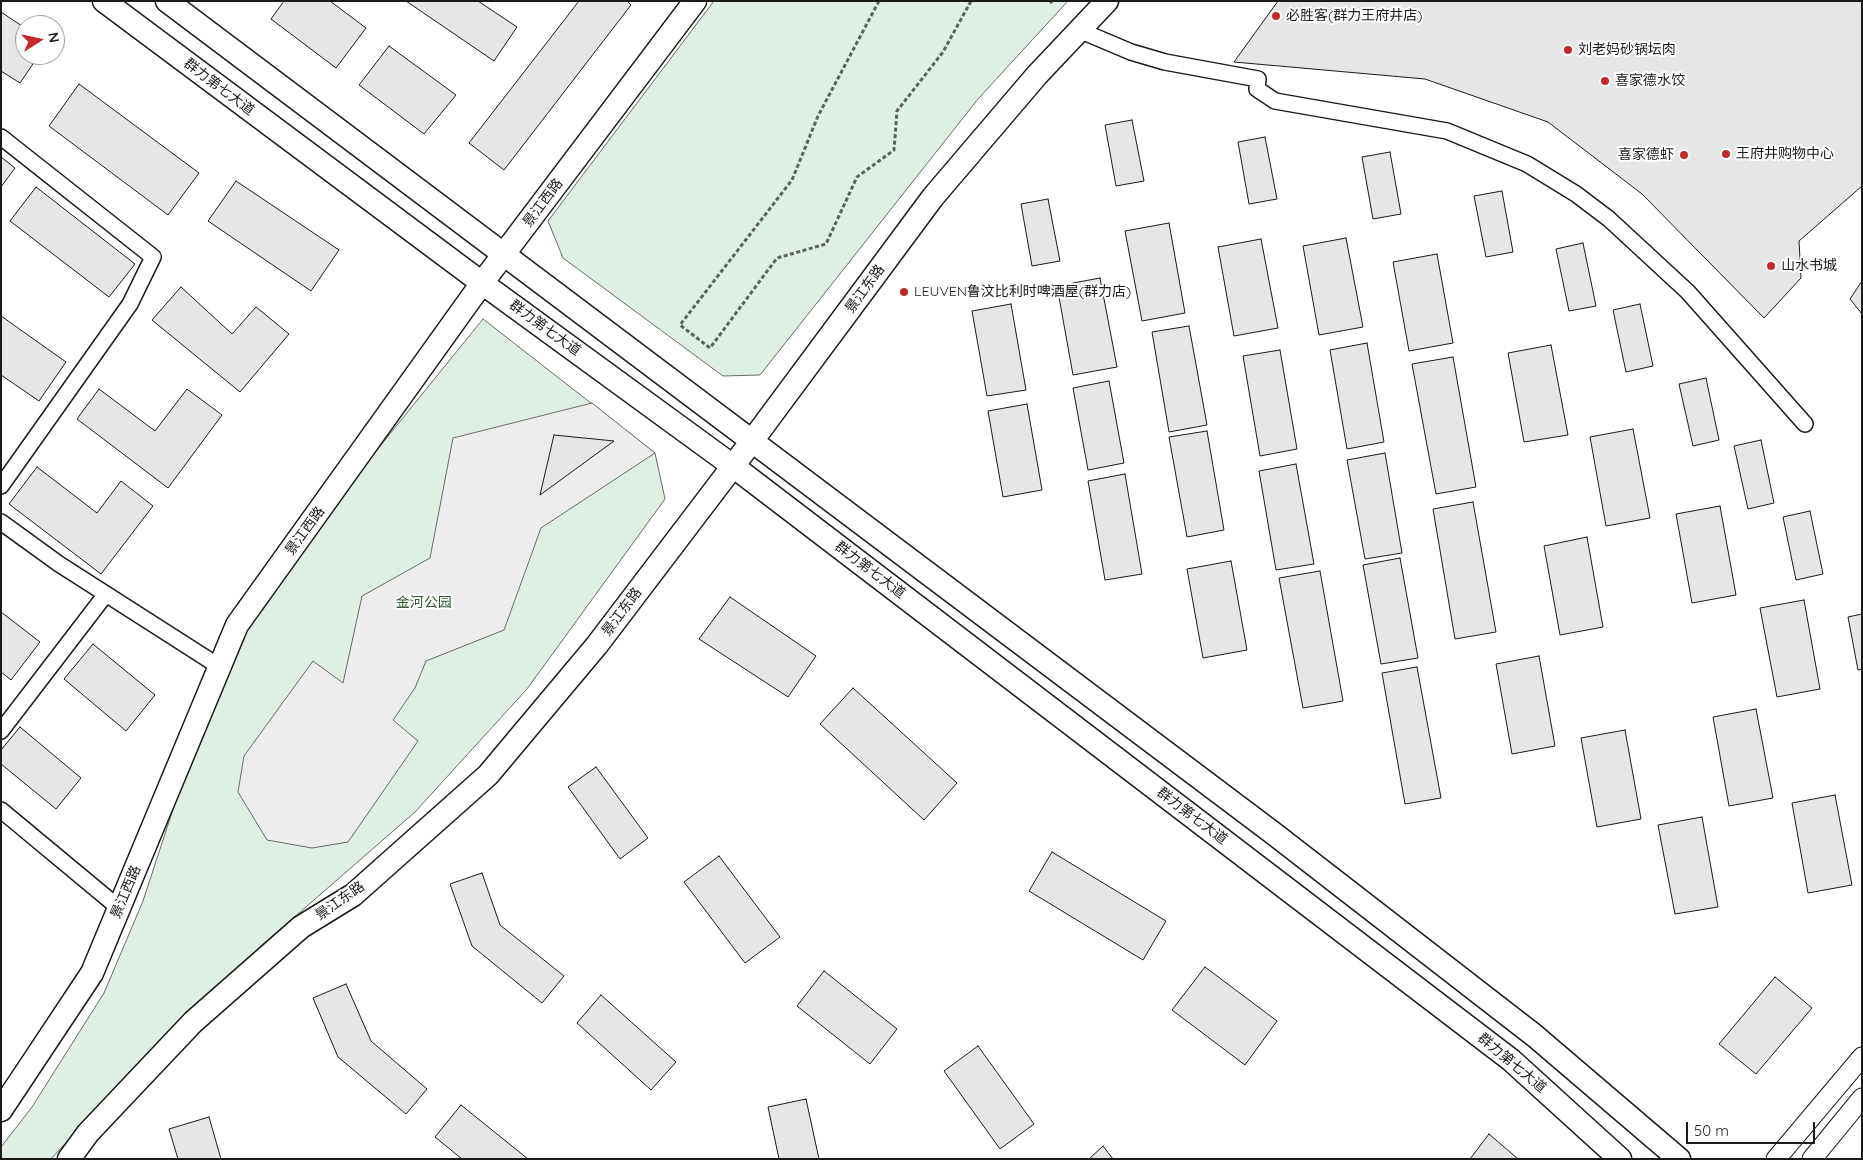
<!DOCTYPE html>
<html>
<head>
<meta charset="utf-8">
<style>
  body { margin:0 }
  #map { position:relative; width:1863px; height:1160px; overflow:hidden; background:#fff; font-family:Quicksand,sans-serif }
  canvas { display:block }
  .frame { position:absolute; inset:0; border:2px solid #1a1a1a; pointer-events:none }
  .north { position:absolute; left:15px; top:15px; width:50px; height:50px; box-sizing:border-box; background:#fff; border:1px solid #a3a3a3; border-radius:50%; rotate:80deg; font-size:14px; font-weight:700; line-height:20px; text-align:center; color:#1a1a1a }
  .north::after { content:''; display:block; margin:auto; width:18px; height:22px; background:#c62828; clip-path:polygon(50% 0,100% 100%,50% 72%,0 100%) }
  .scale { position:absolute; left:1686px; top:1122px; width:129px; height:22px; box-sizing:border-box; border:2px solid #1a1a1a; border-top:0; padding-left:6px; font-size:15px; line-height:18px; white-space:nowrap; color:#1a1a1a; -webkit-text-stroke:4px #fff; paint-order:stroke }
</style>
</head>
<body>
<div id="map">
<canvas width="1863" height="1160"></canvas>
<div class="frame"></div>
<div class="north">N</div>
<div class="scale">50 m</div>
</div>
<script>
const ctx = document.querySelector('canvas').getContext('2d');
ctx.lineJoin = 'round';
function fillPath(path, color) {
  ctx.fillStyle = color;
  ctx.fill(path, 'evenodd');
}
function shape(rows) {
  const path = new Path2D();
  for (const r of rows) {
    path.moveTo(r[0], r[1]);
    for (let i = 2; i < r.length; i += 2) path.lineTo(r[i], r[i + 1]);
  }
  return path;
}
function stroke(path, color, width, dash) {
  ctx.strokeStyle = color;
  ctx.lineWidth = width;
  ctx.lineCap = dash ? 'butt' : 'round';
  ctx.setLineDash(dash || []);
  ctx.stroke(path);
}
function drawText(font, color, halo, rows, align = 'center') {
  ctx.font = font + ' Quicksand,"Noto Sans SC",sans-serif';
  ctx.lineWidth = 4;
  ctx.setLineDash([]);
  ctx.textBaseline = 'middle';
  ctx.strokeStyle = halo;
  ctx.fillStyle = color;
  for (const [text, x, y, turn = 0] of rows) {
    ctx.save();
    ctx.translate(x, y);
    ctx.rotate((+turn || 0) * Math.PI / 180);
    ctx.textAlign = isNaN(turn) ? turn : align;
    if (halo) ctx.strokeText(text, 0, 0);
    ctx.fillText(text, 0, 0);
    ctx.restore();
  }
}
const green = shape([
  [714,1,1068,1,978,99,760,375,723,376,563,258,548,221,714,1],
  [483,319,655,453,665,499,527,689,415,812,260,947,142,1059,51,1159,1,1159,1,1147,32,1107,104,993,143,901,182,782,242,634,295,551,483,319]
]);
const parking = shape([
  [592,403,655,453,541,528,504,630,426,661,415,688,393,720,418,741,348,842,312,848,267,840,238,792,244,756,313,661,343,683,362,596,430,558,453,438,592,403]
]);
const building = shape([
  [284,1,330,1,366,28,336,68,271,19,284,1],
  [406,1,478,1,517,27,494,61,406,1],
  [579,1,627,1,631,5,504,170,469,143,579,1],
  [1278,1,1862,1,1862,186,1799,241,1801,278,1764,318,1642,194,1548,122,1425,79,1234,62,1278,1],
  [1,12,25,28,25,55,39,55,20,83,1,71,1,12],
  [389,46,456,95,424,134,359,85,389,46],
  [79,84,199,173,168,215,49,126,79,84],
  [1132,120,1144,181,1116,186,1105,125,1132,120],
  [1265,137,1277,199,1249,204,1238,142,1265,137],
  [1390,152,1401,214,1373,219,1362,157,1390,152],
  [1,157,15,168,1,187,1,157],
  [236,181,339,250,311,291,208,221,236,181],
  [36,187,135,264,109,297,10,221,36,187],
  [1502,191,1513,252,1486,257,1474,196,1502,191],
  [1048,199,1060,261,1032,266,1021,204,1048,199],
  [1169,223,1185,313,1142,321,1125,231,1169,223],
  [1346,238,1363,327,1319,335,1303,246,1346,238],
  [1261,239,1278,328,1234,336,1218,247,1261,239],
  [1583,243,1596,306,1569,311,1556,249,1583,243],
  [1437,254,1453,343,1409,351,1393,262,1437,254],
  [1100,278,1117,367,1073,375,1057,286,1100,278],
  [1862,281,1862,314,1850,299,1862,281],
  [181,287,232,334,256,307,289,334,240,392,152,320,181,287],
  [1011,304,1026,390,987,396,972,311,1011,304],
  [1640,304,1653,366,1626,372,1613,310,1640,304],
  [1,316,66,362,39,401,1,375,1,316],
  [1189,326,1207,425,1169,432,1152,332,1189,326],
  [1367,343,1384,442,1347,449,1330,350,1367,343],
  [1551,345,1568,435,1524,442,1508,353,1551,345],
  [1280,350,1297,449,1260,456,1243,356,1280,350],
  [1453,357,1476,487,1436,494,1412,364,1453,357],
  [1706,378,1719,440,1693,446,1679,384,1706,378],
  [1109,381,1124,463,1088,470,1073,388,1109,381],
  [99,389,155,431,187,389,222,415,168,488,77,419,99,389],
  [1027,404,1042,490,1003,497,988,411,1027,404],
  [1633,429,1650,518,1606,526,1590,437,1633,429],
  [1207,431,1224,530,1187,537,1169,437,1207,431],
  [554,435,614,441,540,495,554,435],
  [1761,440,1774,503,1748,509,1734,446,1761,440],
  [1385,453,1402,553,1365,559,1347,460,1385,453],
  [1296,464,1314,564,1276,570,1259,471,1296,464],
  [37,467,97,513,121,481,153,506,101,574,9,504,37,467],
  [1125,474,1142,574,1105,580,1088,481,1125,474],
  [1473,502,1496,632,1455,639,1433,509,1473,502],
  [1720,506,1736,595,1692,603,1676,514,1720,506],
  [1810,511,1823,574,1796,580,1783,517,1810,511],
  [1587,537,1603,627,1560,635,1544,546,1587,537],
  [1400,558,1418,658,1381,664,1363,565,1400,558],
  [1231,561,1247,650,1203,658,1187,569,1231,561],
  [1320,571,1343,701,1303,708,1279,578,1320,571],
  [730,597,816,656,788,697,699,639,730,597],
  [1804,600,1820,689,1777,697,1760,608,1804,600],
  [1,612,40,642,11,680,1,672,1,612],
  [1862,614,1862,669,1858,670,1848,617,1862,614],
  [93,644,155,695,126,731,64,679,93,644],
  [1539,656,1555,746,1512,754,1496,664,1539,656],
  [1417,667,1441,798,1405,804,1382,673,1417,667],
  [853,688,957,783,924,820,820,724,853,688],
  [1756,709,1773,798,1729,806,1713,717,1756,709],
  [20,727,81,778,56,809,1,764,1,750,20,727],
  [1625,730,1641,819,1597,827,1581,738,1625,730],
  [596,767,648,838,620,859,568,787,596,767],
  [1835,795,1852,885,1808,893,1792,803,1835,795],
  [1702,817,1718,907,1675,914,1658,825,1702,817],
  [1052,852,1166,921,1143,960,1029,891,1052,852],
  [719,856,780,937,745,963,684,882,719,856],
  [482,873,500,925,564,976,542,1003,472,946,450,884,482,873],
  [1205,967,1277,1021,1245,1065,1172,1010,1205,967],
  [824,971,897,1029,870,1064,797,1006,824,971],
  [1775,977,1812,1008,1756,1074,1719,1044,1775,977],
  [346,984,371,1041,427,1089,406,1114,338,1057,313,998,346,984],
  [601,995,676,1062,651,1090,577,1023,601,995],
  [978,1046,1034,1124,1000,1149,944,1071,978,1046],
  [806,1099,819,1159,779,1159,768,1107,806,1099],
  [461,1105,528,1159,462,1159,435,1137,461,1105],
  [209,1117,221,1159,178,1159,169,1129,209,1117],
  [1489,1134,1518,1159,1470,1159,1489,1134],
  [1103,1146,1113,1159,1089,1159,1103,1146]
]);
const path = shape([
  [879,1,818,116,792,180,680,325,710,348,777,258,826,244,857,177,894,150,897,111,943,52,971,1],
  [1050,3,1052,1]
]);
const minor = shape([
  [1079,30,1131,52,1165,62,1258,79,1257,89,1275,101,1447,131,1527,164,1576,194,1609,219,1688,292,1805,424],
  [1,137,153,257,130,304,1,486],
  [1,522,59,564,220,667],
  [1,731,106,594],
  [1,810,119,908]
]);
const tertiary = shape([
  [1776,1159,1862,1057],
  [1812,1159,1862,1098]
]);
const secondary = shape([
  [104,1,482,283,733,466,1511,1060,1620,1159],
  [167,1,1273,833,1535,1036,1679,1159],
  [1,1110,92,973,237,625,482,283,695,1],
  [69,1159,88,1133,193,1022,301,927,353,895,488,775,597,645,752,441,933,197,1037,75,1107,1]
]);
const markers = [
  [1276,16,5,"#c62828"],
  [1568,50,5,"#c62828"],
  [1605,81,5,"#c62828"],
  [1726,154,5,"#c62828"],
  [1684,155,5,"#c62828"],
  [1771,266,5,"#c62828"],
  [904,292,5,"#c62828"]
];
const poiNames = [
  ["必胜客(群力王府井店)",1286,16],
  ["刘老妈砂锅坛肉",1578,50],
  ["喜家德水饺",1615,81],
  ["王府井购物中心",1736,154],
  ["喜家德虾",1674,155,"right"],
  ["山水书城",1781,266],
  ["LEUVEN鲁汶比利时啤酒屋(群力店)",914,292]
];
const streetNames = [
  ["群力第七大道",219,87,37],
  ["景江西路",543,203,-53],
  ["景江东路",865,289,-54],
  ["群力第七大道",545,328,36],
  ["景江西路",305,531,-54],
  ["群力第七大道",870,570,37],
  ["景江东路",622,612,-53],
  ["群力第七大道",1192,816,37],
  ["景江西路",126,892,-67],
  ["景江东路",340,901,-35],
  ["群力第七大道",1512,1063,40]
];
const parkNames = [
  ["金河公园",424,603]
];
fillPath(green, '#e0efe3');
stroke(green, '#6a6a6a', 1);
fillPath(parking, '#ededed');
stroke(parking, '#6a6a6a', 1);
fillPath(building, '#e6e6e6');
stroke(building, '#1a1a1a', 1);
stroke(minor, '#1a1a1a', 18);
stroke(tertiary, '#1a1a1a', 21);
stroke(secondary, '#1a1a1a', 25);
stroke(path, '#5f5f5f', 3, [4, 2.5]);
stroke(minor, '#fff', 15);
stroke(tertiary, '#fff', 19);
stroke(secondary, '#fff', 22);
for (const [x, y, r, color] of markers) {
  const dot = new Path2D();
  dot.arc(x, y, r, 0, 2 * Math.PI);
  ctx.fillStyle = color;
  ctx.fill(dot);
  stroke(dot, '#fff', 2);
}
drawText('14px', '#1a1a1a', '#fff', poiNames, 'left');
drawText('14px', '#1a1a1a', '#fff', streetNames);
drawText('14px', '#2b5a34', '#fff', parkNames);
</script>
</body>
</html>
